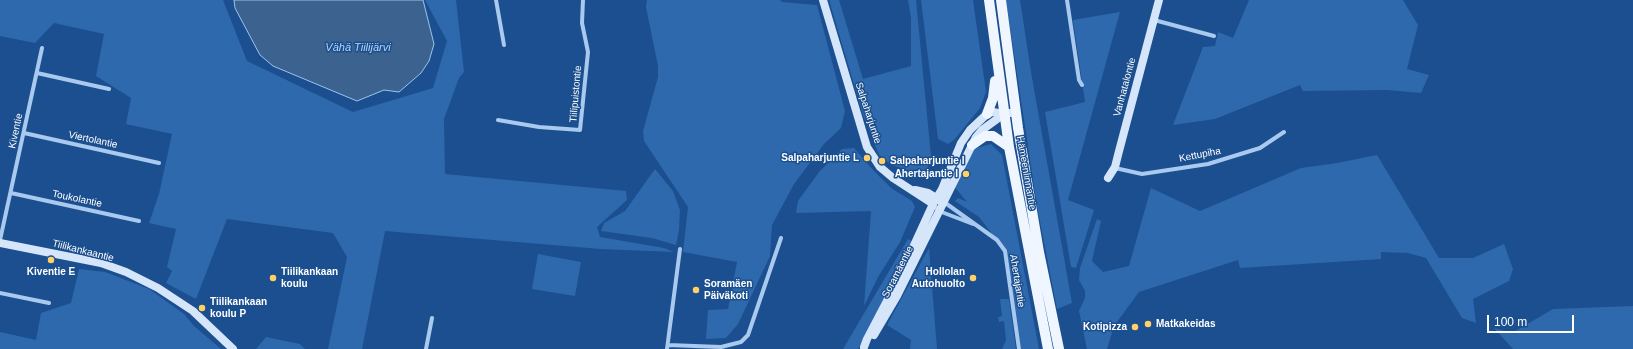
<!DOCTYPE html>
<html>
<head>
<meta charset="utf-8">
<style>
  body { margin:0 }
  #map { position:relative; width:1633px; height:349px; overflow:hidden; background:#1b4f8f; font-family:Helvetica,sans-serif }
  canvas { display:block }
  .scale { position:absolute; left:1487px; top:315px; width:87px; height:18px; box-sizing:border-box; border:2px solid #fff; border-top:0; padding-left:5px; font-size:12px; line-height:14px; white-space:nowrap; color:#fff; -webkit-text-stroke:3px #1b4f8f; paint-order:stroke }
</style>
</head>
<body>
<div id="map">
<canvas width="1633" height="349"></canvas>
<div class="scale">100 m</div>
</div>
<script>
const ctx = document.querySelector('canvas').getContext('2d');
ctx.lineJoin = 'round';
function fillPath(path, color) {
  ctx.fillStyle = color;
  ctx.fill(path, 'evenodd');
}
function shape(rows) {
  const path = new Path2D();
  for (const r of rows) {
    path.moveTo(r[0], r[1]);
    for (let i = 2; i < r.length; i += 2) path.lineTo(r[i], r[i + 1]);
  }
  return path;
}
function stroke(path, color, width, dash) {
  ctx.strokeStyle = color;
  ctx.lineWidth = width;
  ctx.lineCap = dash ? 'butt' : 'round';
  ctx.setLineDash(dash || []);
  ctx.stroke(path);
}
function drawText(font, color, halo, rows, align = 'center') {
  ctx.font = font + ' Helvetica,sans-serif';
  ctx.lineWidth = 3;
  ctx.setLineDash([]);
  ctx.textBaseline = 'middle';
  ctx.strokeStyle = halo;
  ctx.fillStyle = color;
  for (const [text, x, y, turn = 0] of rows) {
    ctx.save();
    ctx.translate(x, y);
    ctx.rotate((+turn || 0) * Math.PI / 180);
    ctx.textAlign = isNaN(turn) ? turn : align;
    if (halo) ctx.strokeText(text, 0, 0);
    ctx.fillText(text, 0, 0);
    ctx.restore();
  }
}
const green = shape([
  [0,0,223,0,247,61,353,112,433,88,447,41,425,0,456,0,464,72,459,78,444,119,445,174,626,191,627,200,597,227,600,237,664,248,674,252,601,249,385,231,362,349,328,349,347,257,333,233,227,219,196,299,166,283,172,271,167,267,176,229,149,223,159,194,172,134,126,124,131,98,96,76,104,34,54,23,35,43,0,36],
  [647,0,780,0,782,2,817,5,845,111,841,128,824,144,794,184,772,225,770,256,738,324,726,338,706,339,708,310,728,309,737,262,683,252,688,207,644,141,643,131,658,77,658,66,646,7],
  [829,0,839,0,863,79,911,66,911,18,908,0,916,0,931,156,925,178,890,164,879,155,864,118],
  [921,0,973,0,986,92,980,108,954,140,948,144,938,139],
  [1006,0,1020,0,1031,72,1072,303,1057,309,1037,206],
  [1249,0,1403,0,1418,25,1407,69,1429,75,1421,93,1387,90,1303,91,1300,85,1215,119,1173,125,1203,47,1215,46,1218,32,1233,38],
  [1120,12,1068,200,1094,210,1076,268,1071,267,1045,112,1085,102,1073,20],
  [991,144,1002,155,1039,349,1021,349,1005,251,979,217,955,201,958,198,967,202,953,185,969,150],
  [854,148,873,170,891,188,912,201,915,207,900,242,878,277,864,306,871,211,796,213,798,201,819,172,842,149],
  [1377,155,1439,258,1473,258,1504,244,1513,269,1509,281,1473,299,1476,323,1462,318,1426,258,1408,253,1381,252,1381,259,1240,268,1238,260,1139,292,1114,326,1107,349,1087,349,1079,311,1085,298,1085,291,1079,280,1080,268,1097,219,1101,221,1092,261,1103,272,1129,266,1151,188,1200,211,1301,168,1337,163],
  [655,169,673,191,680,210,679,230,676,245,652,238,601,231,604,223,625,211],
  [908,239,912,241,905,258,858,349,843,349],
  [929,248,937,349,910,349,911,340,887,325],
  [538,254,581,262,575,296,532,289],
  [79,269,105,272,149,289,184,314,194,326,221,349,0,349,0,332,36,340,41,313,71,303],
  [1000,299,1009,299,1016,349,1002,349,1006,340,1004,321,999,322,998,317,1002,316],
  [1633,306,1633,349,1513,349,1494,328,1512,333,1553,309],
  [266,337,300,344,305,349,256,349]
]);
const water = shape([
  [234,0,423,0,434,44,429,61,421,73,399,92,384,90,357,101,273,66,260,55,235,8,234,0]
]);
const street = shape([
  [496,0,504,45],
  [1067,0,1079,80,1082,85],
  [1154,20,1214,36],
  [37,73,109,89],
  [498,120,539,127,580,130,588,52,582,23,583,0],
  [24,133,159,163],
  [1115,168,1142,174,1208,164,1260,148,1284,132],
  [11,193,139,221],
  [944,202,997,240,1005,251,1019,349],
  [933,204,939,211,973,224],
  [0,240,42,48],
  [0,293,49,303],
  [668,345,721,347,741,342,748,335,781,238],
  [426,349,432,318],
  [667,349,680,249]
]);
const secondary = shape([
  [823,0,867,147,880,167,893,178,933,204],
  [1108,178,1115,167,1118,155,1159,0],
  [915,190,928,193,941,201],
  [0,243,101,263,126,272,158,288,193,311,233,349],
  [874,335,897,296,976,137,982,130,1004,114],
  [864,347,867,339,900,276,933,204,942,189,961,143,970,130,987,114,993,112,1004,114,1016,112]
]);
const primary = shape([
  [989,0,1009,147,1048,349],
  [1001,0,1018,128,1039,252,1059,349],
  [987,114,993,98,995,81],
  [972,145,985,136,993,136,1009,147]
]);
const markers = [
  [867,158,4,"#ffd166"],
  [882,161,4,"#ffd166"],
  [966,174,4,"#ffd166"],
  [51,260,4,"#ffd166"],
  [273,278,4,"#ffd166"],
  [973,278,4,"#ffd166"],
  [696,290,4,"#ffd166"],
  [202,308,4,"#ffd166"],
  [1148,324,4,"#ffd166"],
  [1135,327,4,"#ffd166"]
];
const streetNames = [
  ["Vanhatalontie",1125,87,-75],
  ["Tiilipuistontie",576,94,-85],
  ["Salpaharjuntie",868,113,72],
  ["Kiventie",16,131,-78],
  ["Viertolantie",93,140,12],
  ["Kettupiha",1200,155,-11],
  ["Hämeenlinnantie",1026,173,80],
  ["Toukolantie",77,199,12],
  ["Tiilikankaantie",83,251,14],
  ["Soramäentie",898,272,-63],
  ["Ahertajantie",1017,281,81]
];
const poiNames = [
  ["Salpaharjuntie L",859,158,"right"],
  ["Salpaharjuntie I",890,161],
  ["Ahertajantie I",958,174,"right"],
  ["Kiventie E",51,272,"center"],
  ["Tiilikankaan",281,272],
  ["koulu",281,284],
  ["Hollolan",965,272,"right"],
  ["Autohuolto",965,284,"right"],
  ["Soramäen",704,284],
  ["Päiväkoti",704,296],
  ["Tiilikankaan",210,302],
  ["koulu P",210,314],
  ["Matkakeidas",1156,324],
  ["Kotipizza",1127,327,"right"]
];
const waterNames = [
  ["Vähä Tiilijärvi",358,48]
];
fillPath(green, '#2e69ad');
fillPath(water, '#3c6290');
stroke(water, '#9cc4f0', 1);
stroke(street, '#a9c9ee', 4);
stroke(secondary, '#d6e6fa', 8);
stroke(primary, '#f0f6ff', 10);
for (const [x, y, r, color] of markers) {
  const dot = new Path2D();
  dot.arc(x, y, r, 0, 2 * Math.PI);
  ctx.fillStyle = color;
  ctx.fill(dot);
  stroke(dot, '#1b4f8f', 1.5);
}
drawText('10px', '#fff', '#1b4f8f', streetNames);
drawText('bold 10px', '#fff', '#1b4f8f', poiNames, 'left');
drawText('italic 11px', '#b5d3f5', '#1b4f8f', waterNames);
</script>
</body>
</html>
